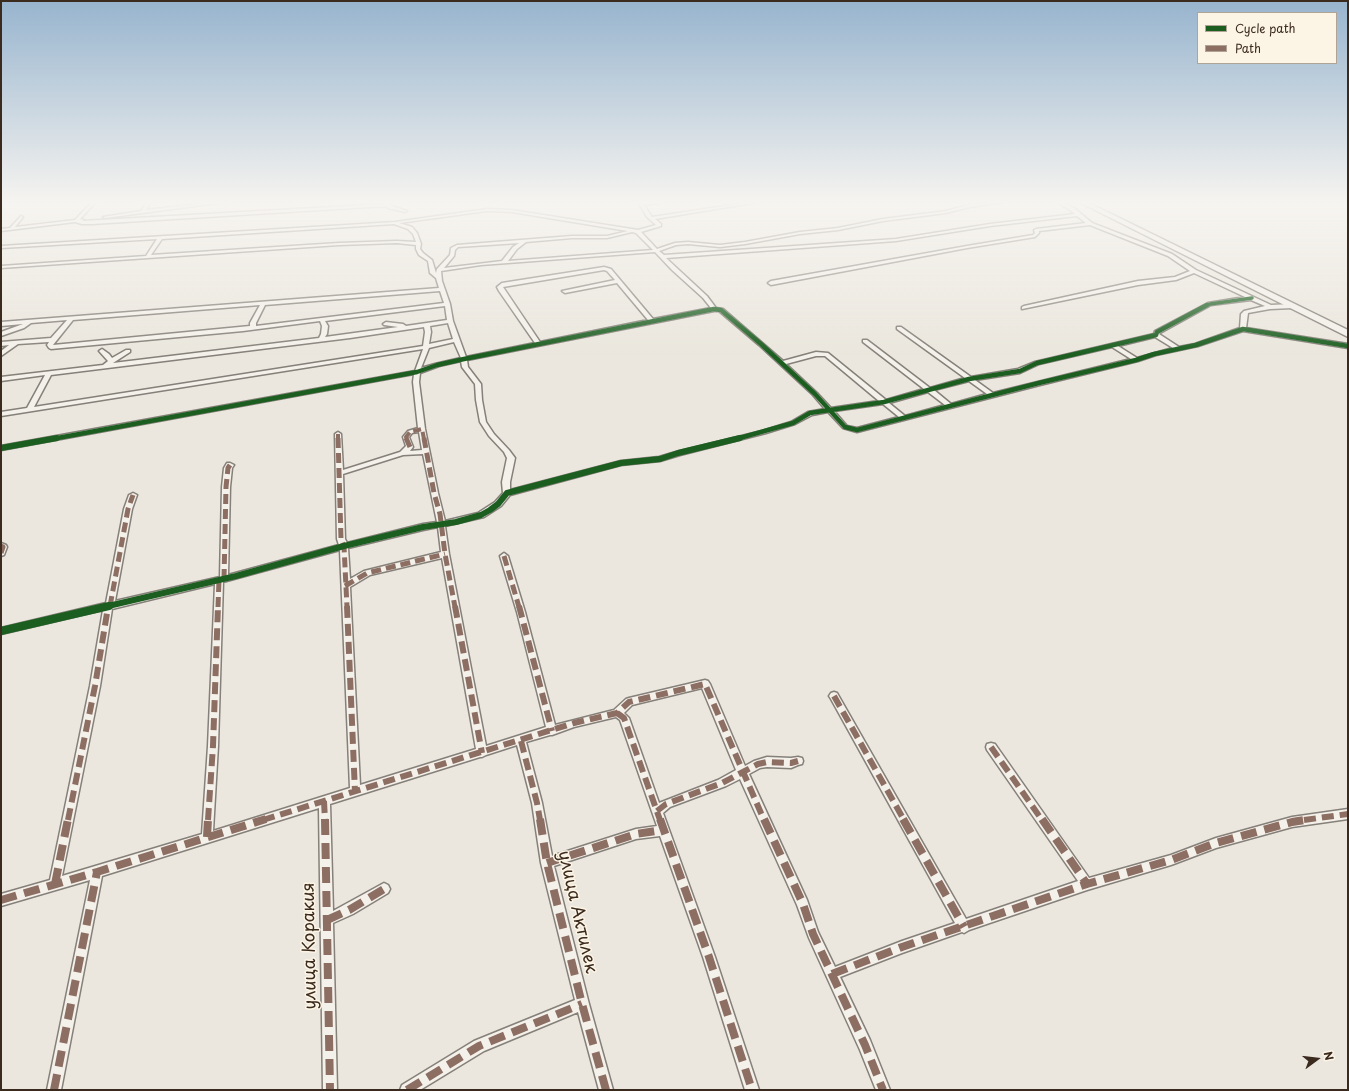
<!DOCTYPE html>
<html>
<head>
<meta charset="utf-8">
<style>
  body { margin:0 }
  #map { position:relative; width:1349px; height:1091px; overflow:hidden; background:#ebe7de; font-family:"Playpen Sans",sans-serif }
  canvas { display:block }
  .frame { position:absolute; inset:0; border:2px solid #3b2a1e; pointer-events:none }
  .legend { position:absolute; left:1197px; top:12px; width:140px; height:52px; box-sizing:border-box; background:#fcf5e5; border:1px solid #afa495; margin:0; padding:5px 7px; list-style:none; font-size:12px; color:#3b2a1e }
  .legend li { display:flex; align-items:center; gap:8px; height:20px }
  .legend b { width:20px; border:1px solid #afa495 }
  .north { position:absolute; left:1297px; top:1039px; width:40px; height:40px; -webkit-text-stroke:3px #fcf5e5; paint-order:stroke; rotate:75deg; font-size:11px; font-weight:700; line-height:16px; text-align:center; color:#3b2a1e }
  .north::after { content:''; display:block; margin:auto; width:14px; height:18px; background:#3b2a1e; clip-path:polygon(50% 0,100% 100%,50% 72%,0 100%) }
</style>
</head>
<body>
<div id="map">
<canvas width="1349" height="1091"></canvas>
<div class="frame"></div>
<ul class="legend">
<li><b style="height:5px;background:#1b5e20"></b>Cycle path</li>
<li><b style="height:5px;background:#8d6e63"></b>Path</li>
</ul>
<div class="north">N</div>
</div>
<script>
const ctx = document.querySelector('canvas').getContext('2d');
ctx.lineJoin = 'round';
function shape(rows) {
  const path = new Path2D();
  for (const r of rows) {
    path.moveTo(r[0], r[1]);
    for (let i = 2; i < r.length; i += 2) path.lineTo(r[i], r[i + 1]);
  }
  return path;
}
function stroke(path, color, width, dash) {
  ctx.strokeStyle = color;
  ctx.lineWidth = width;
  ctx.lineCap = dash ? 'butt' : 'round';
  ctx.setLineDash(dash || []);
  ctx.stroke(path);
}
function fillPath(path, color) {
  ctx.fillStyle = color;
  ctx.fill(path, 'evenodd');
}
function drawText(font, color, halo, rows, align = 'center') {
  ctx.font = font + ' "Playpen Sans",sans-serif';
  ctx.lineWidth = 3;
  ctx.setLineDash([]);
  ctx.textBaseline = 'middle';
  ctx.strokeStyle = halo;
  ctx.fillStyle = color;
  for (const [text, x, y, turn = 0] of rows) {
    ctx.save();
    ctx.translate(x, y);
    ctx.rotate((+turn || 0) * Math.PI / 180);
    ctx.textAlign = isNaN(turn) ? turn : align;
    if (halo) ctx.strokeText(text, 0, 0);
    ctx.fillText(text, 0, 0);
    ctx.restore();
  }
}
const minor = shape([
  [92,202,96,202,80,219,84,220,82,221,385,204,384,202,388,202,392,206,407,211,405,212,388,208,387,206,92,224,82,224,75,222,1,231,1,229,10,228,21,216,23,217,15,227,75,220,92,202],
  [147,202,151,202,146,210,214,202,225,202,105,218,103,217,141,211,147,202],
  [638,202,661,202,659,203,644,205,652,217,750,202,759,202,655,219,661,224,661,226,641,232,657,249,675,243,688,242,720,245,745,242,800,232,838,228,883,219,946,211,968,205,972,202,976,202,974,204,1003,202,970,207,946,213,883,221,838,230,800,234,745,244,720,247,688,244,676,245,659,251,664,255,896,239,990,224,1075,214,1070,210,1057,202,1062,202,1074,208,1092,223,1172,254,1196,270,1271,305,1292,304,1295,306,1292,308,1270,309,1248,313,1246,328,1348,344,1348,348,1243,331,1198,346,1156,355,1138,361,1040,385,857,432,843,428,828,412,812,415,795,424,766,433,680,455,660,461,621,465,510,495,501,506,484,517,445,526,449,554,486,746,546,727,517,612,500,556,504,553,508,556,525,612,555,725,614,710,626,699,629,698,705,680,708,681,710,684,745,766,754,761,767,757,791,758,798,757,802,758,803,761,802,764,798,765,791,768,767,767,760,768,749,774,807,900,818,932,835,967,902,941,955,923,831,699,829,696,831,693,834,692,837,693,966,919,1078,881,987,750,986,747,987,744,991,743,995,744,1089,878,1171,855,1216,838,1292,817,1348,809,1348,819,1292,827,1216,848,1171,865,1087,890,969,930,964,933,962,932,902,953,840,977,870,1040,890,1090,876,1090,860,1050,809,938,797,905,740,779,726,786,670,807,663,813,715,957,759,1090,745,1090,703,957,660,836,636,839,554,866,589,1004,613,1090,599,1090,578,1012,484,1051,420,1090,400,1090,402,1085,474,1041,575,1000,541,863,532,803,517,745,486,755,482,757,480,757,330,804,333,911,384,883,388,885,390,889,388,893,353,914,333,923,337,1090,323,1090,319,808,102,876,61,1090,47,1090,90,880,1,906,1,894,50,880,90,686,103,610,1,634,1,628,106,603,124,509,129,495,133,493,137,495,132,509,115,601,220,577,222,487,224,468,227,463,230,463,234,465,232,468,230,487,228,575,339,545,337,539,335,434,338,432,341,434,343,470,400,452,406,446,403,437,408,431,418,428,413,382,414,374,1,450,1,446,415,371,423,349,1,416,1,412,27,408,45,375,1,381,1,377,103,365,108,361,99,351,102,349,109,354,112,358,126,350,130,350,130,352,113,363,319,338,321,334,322,326,320,321,243,331,51,349,49,348,47,345,49,342,18,344,1,356,1,351,9,345,1,346,1,342,51,338,67,320,31,323,24,328,1,336,1,332,23,324,1,326,1,322,439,288,436,278,430,273,428,261,419,255,416,249,416,245,397,243,339,245,1,268,1,266,146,256,157,239,1,248,1,246,395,222,487,209,512,210,638,230,656,225,647,217,638,202],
  [487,211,512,212,628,231,607,236,572,236,457,245,451,248,450,255,437,269,436,273,432,260,423,253,420,249,421,244,417,233,412,227,399,223,487,211],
  [1077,216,1086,223,1036,229,1034,230,1035,233,1033,235,967,246,771,281,768,283,771,285,967,248,1035,237,1039,233,1039,231,1090,225,1168,256,1190,271,1175,277,1138,281,1024,306,1022,307,1022,309,1138,285,1176,280,1194,273,1245,297,1208,303,1155,331,1154,334,1035,362,1018,369,971,377,901,327,897,327,897,329,965,378,930,388,867,340,863,340,863,342,924,389,886,400,828,353,816,352,783,361,723,309,716,308,707,296,666,258,896,241,990,226,1077,216],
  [394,224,408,229,413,234,416,242,397,241,339,243,151,255,162,239,394,224],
  [632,232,636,233,653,250,508,261,517,249,526,242,572,238,607,238,632,232],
  [519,243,513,247,502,261,444,268,454,256,455,250,458,247,519,243],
  [655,252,672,270,703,298,711,308,653,319,611,269,604,267,502,283,497,287,499,291,535,343,466,357,453,321,450,304,442,281,441,271,481,265,655,252],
  [604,270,607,271,615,280,562,291,565,293,617,283,648,320,540,342,503,287,604,270],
  [440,291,444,303,256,326,256,323,265,305,440,291],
  [1251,300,1265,306,1244,311,1241,314,1240,328,1195,344,1179,347,1159,334,1160,333,1211,305,1251,300],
  [260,305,250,323,250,326,53,345,73,320,260,305],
  [445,306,447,320,406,326,403,324,386,322,383,324,384,325,398,327,325,337,327,334,328,326,325,321,445,306],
  [714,311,719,311,759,345,813,395,825,409,808,412,791,422,762,431,676,452,659,457,621,461,510,490,510,482,515,458,509,450,494,434,486,422,482,400,481,384,468,367,467,360,714,311],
  [448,323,453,339,429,344,431,332,430,326,448,323],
  [424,327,425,332,423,346,34,407,51,375,350,338,424,327],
  [1155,337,1173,348,1137,358,1118,346,1155,337],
  [454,342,461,358,435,364,421,368,429,348,454,342],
  [1112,347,1131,359,993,393,975,380,1020,373,1039,364,1112,347],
  [816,356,825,356,879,401,831,408,817,393,786,364,816,356],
  [461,361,462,367,475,384,476,400,480,422,489,436,504,452,507,458,502,482,503,493,495,502,478,513,445,521,438,493,425,429,419,382,420,373,439,366,461,361],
  [969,381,987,394,951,404,934,390,969,381],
  [928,392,945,405,905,416,889,403,928,392],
  [883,404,899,417,857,428,847,426,834,411,883,404],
  [419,432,422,450,410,451,413,447,409,437,412,433,419,432],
  [423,454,437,522,423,524,347,543,345,539,343,474,403,455,423,454],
  [438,527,441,552,364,571,350,579,348,548,423,530,438,527],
  [340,550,350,788,213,831,218,746,223,582,340,550],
  [442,558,476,749,360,785,350,587,370,575,442,558],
  [215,584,208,746,202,834,62,876,100,686,112,609,215,584],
  [702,688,736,770,718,780,659,803,629,718,624,713,632,705,702,688],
  [616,717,620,720,657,826,636,829,552,856,542,803,526,742,550,735,552,735,574,727,616,717],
  [1,543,6,545,7,547,4,555,1,556,1,543]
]);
const trunk = shape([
  [1079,202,1087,202,1348,330,1348,337,1079,202]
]);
const quietFar3 = shape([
  [338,434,338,439],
  [407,439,406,437,410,432,422,429,424,439]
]);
const quietFar2 = shape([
  [338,438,341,539,344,546,347,607],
  [406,438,410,447],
  [424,438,434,493,440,514,445,554,455,607],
  [1,546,3,547,1,553],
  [504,556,519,607],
  [224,579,226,487,228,468,230,465],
  [345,586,367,573,445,554],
  [110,606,128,509,133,495],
  [218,607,219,580]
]);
const quietFar1 = shape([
  [347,606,355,792],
  [455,606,482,753],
  [519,606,552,731],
  [834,696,904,820],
  [617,713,624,718,660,820],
  [521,741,537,803,540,820],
  [991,747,1042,820],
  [324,801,325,820],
  [657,811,666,804,722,783,758,764,767,762,791,763,798,761],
  [68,820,95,686,108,607],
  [208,820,213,746,218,606],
  [263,820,574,723,617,713,629,702,705,684,764,820],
  [1304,820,1348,814]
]);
const quiet = shape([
  [325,819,330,1090],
  [540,819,547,863,582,1004,606,1090],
  [660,819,709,957,752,1090],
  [764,819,803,904,813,934,865,1045,883,1090],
  [903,819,964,927],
  [1042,819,1087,884],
  [207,837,208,819],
  [547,863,636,834,663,830],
  [55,884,68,819],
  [1,900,97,872,266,819],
  [327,920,349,910,384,889],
  [832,974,902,947,1087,884,1171,860,1216,843,1292,822,1311,819],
  [54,1090,97,872],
  [407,1090,479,1046,582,1004]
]);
const cyclewayFar3 = shape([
  [1205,306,1210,304,1252,298]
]);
const cyclewayFar2 = shape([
  [52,439,417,372,437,365,464,359,714,309,721,310,761,344,815,394,845,427,857,430,1039,383,1136,360,1154,354,1196,345,1243,329,1348,346],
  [736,439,793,423,810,413,884,402,969,379,1020,371,1037,363,1156,335,1157,332,1207,305]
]);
const cyclewayFar1 = shape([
  [1,448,57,438],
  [104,607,236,576,344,546,423,527,456,522,481,515,490,510,498,504,507,493,621,463,660,459,678,453,740,438]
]);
const cycleway = shape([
  [1,631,109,606]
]);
const nearStreetnames = [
  ["улица Актилек",577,912,77],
  ["улица Коракия",310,946,-91]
];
stroke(minor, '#858079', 3);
stroke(trunk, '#858079', 3);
fillPath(minor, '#f4f0ea');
fillPath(trunk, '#f4f0ea');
stroke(quietFar3, '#8d6e63', 4, [8, 4]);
stroke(quietFar2, '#8d6e63', 5, [10, 5]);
stroke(quietFar1, '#8d6e63', 6, [12, 6]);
stroke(quiet, '#8d6e63', 8, [16, 8]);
stroke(cyclewayFar3, '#1b5e20', 3.5);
stroke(cyclewayFar2, '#1b5e20', 4.5);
stroke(cyclewayFar1, '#1b5e20', 6);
stroke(cycleway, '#1b5e20', 8);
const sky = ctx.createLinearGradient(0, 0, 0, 355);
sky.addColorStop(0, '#97b4ce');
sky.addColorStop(0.57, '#f6f4f0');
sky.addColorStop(1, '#f6f4f000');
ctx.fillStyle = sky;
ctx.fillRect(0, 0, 1349, 355);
drawText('17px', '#3b2a1e', '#fcf5e5', nearStreetnames);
</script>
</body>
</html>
